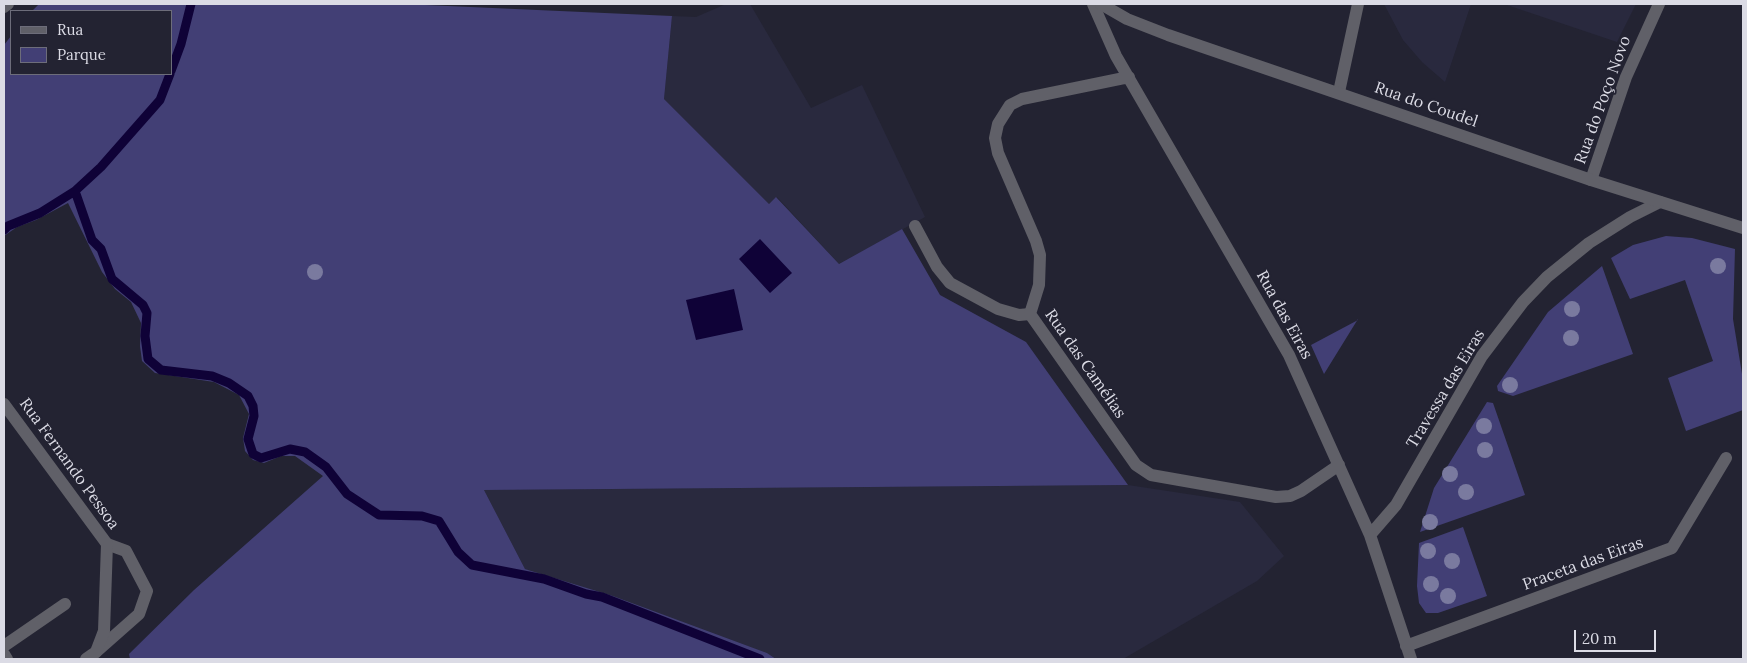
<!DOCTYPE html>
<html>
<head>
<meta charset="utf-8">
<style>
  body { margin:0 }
  #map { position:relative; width:1747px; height:663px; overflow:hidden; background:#232332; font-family:Lora,serif }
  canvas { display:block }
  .frame { position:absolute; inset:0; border:5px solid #dbdbe5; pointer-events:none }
  .legend { position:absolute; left:10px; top:10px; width:162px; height:65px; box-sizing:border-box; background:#232332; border:1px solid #6d6d7a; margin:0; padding:6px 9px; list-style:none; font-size:15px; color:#dbdbe5 }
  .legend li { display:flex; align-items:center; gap:10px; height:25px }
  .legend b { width:25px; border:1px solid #6d6d7a }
  .scale { position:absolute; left:1574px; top:630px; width:82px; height:22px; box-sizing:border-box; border:2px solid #dbdbe5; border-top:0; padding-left:6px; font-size:15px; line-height:18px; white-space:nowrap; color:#dbdbe5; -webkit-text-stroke:4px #232332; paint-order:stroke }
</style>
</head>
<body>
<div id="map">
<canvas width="1747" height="663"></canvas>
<div class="frame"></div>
<ul class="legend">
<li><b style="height:6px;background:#606068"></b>Rua</li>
<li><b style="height:14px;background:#423f75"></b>Parque</li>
</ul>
<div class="scale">20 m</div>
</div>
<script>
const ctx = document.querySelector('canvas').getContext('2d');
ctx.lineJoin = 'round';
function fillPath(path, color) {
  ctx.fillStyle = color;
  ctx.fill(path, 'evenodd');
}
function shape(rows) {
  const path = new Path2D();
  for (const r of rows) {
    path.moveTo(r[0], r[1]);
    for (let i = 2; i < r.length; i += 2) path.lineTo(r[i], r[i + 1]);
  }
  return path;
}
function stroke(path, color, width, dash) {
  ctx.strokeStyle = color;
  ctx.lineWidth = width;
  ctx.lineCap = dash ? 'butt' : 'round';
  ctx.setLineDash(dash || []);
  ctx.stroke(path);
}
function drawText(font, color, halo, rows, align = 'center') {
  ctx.font = font + ' Lora,serif';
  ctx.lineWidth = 4;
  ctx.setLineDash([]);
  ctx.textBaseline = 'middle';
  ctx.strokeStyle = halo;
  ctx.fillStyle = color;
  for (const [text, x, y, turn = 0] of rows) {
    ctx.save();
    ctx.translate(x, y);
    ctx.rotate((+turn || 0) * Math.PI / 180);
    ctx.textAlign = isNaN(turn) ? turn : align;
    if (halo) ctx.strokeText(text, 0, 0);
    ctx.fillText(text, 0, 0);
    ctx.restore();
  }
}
const built = shape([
  [726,4,750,4,811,108,862,85,925,217,839,264,777,197,769,204,664,99,672,16,696,17],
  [1384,4,1471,4,1445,82,1422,62,1403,40],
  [1504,4,1636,4,1617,42],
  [1128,485,1240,502,1284,556,1257,581,1123,659,776,659,767,653,613,596,525,569,484,490]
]);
const green = shape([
  [39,4,403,4,672,16,664,99,769,204,776,197,839,264,902,229,940,295,1026,342,1128,485,484,490,525,569,613,596,767,653,776,659,130,659,129,654,194,590,323,476,295,456,281,456,264,463,253,460,245,451,243,438,249,414,239,395,214,382,155,373,142,361,140,346,141,323,131,302,115,289,102,272,68,203,36,220,17,227,4,236,4,45,11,36,11,74,171,74,171,11,32,11],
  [1666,236,1692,238,1735,249,1733,319,1743,380,1743,410,1686,431,1668,378,1713,361,1685,280,1630,299,1611,258,1633,245],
  [1602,266,1633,354,1513,396,1498,391,1497,386,1548,312],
  [1358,320,1358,319,1324,374,1311,345],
  [1487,402,1493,403,1525,495,1420,532,1434,488],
  [1463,527,1487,596,1438,613,1426,613,1419,603,1417,586,1419,543]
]);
const water = shape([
  [760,239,792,273,770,293,739,259],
  [734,289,743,330,696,340,686,300]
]);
const stream = shape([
  [171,71,181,44,191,4],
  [75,191,92,240,101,249,112,279,143,305,147,313,145,336,148,359,161,370,212,376,229,383,248,396,253,406,254,416,248,439,253,454,261,458,290,449,305,452,326,467,347,494,379,515,422,516,439,521,458,552,472,565,544,579,586,594,602,597,760,659],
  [4,230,8,226,40,213,75,191,101,167,160,100,170,74]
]);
const service = shape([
  [915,226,937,267,950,283,998,309,1019,315,1030,314],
  [4,646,65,604],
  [96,652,139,614,147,591,126,551,107,544],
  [4,654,7,659]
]);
const minor = shape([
  [1093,4,1116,56,1289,355,1370,535,1411,659],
  [1129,77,1022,99,1010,105,998,124,995,138,998,153,1036,241,1040,255,1039,285,1030,314,1136,465,1151,475,1276,497,1290,496,1301,491,1339,465],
  [1339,92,1358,4],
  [1591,180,1626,77,1659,4],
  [4,404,107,544,104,631,96,652,86,659],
  [1370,535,1396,505,1482,356,1523,302,1547,277,1589,243,1630,217,1660,202],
  [1406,646,1672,548,1726,458]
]);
const tertiary = shape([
  [1101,4,1127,19,1168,35,1591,180,1743,228],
  [4,7,8,4]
]);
const trees = [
  [1718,266],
  [315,272],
  [1572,309],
  [1571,338],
  [1510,385],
  [1484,426],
  [1485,450],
  [1450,474],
  [1466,492],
  [1430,522],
  [1428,551],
  [1452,561],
  [1431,584],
  [1448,596]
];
const streetNames = [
  ["Rua do Poço Novo",1603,100,-70],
  ["Rua do Coudel",1426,105,19],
  ["Rua das Eiras",1284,315,61],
  ["Rua das Camélias",1085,364,55],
  ["Travessa das Eiras",1446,389,-59],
  ["Rua Fernando Pessoa",69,464,54],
  ["Praceta das Eiras",1583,564,-20]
];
fillPath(built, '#29293e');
fillPath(green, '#423f75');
fillPath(water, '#0f0237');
stroke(stream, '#0f0237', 9);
stroke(service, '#606068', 12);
stroke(minor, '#606068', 12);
stroke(tertiary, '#606068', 12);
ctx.fillStyle = '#7a7a9f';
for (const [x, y] of trees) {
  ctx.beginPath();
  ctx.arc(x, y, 8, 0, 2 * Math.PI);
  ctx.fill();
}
drawText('16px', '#dbdbe5', '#232332', streetNames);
</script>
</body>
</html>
